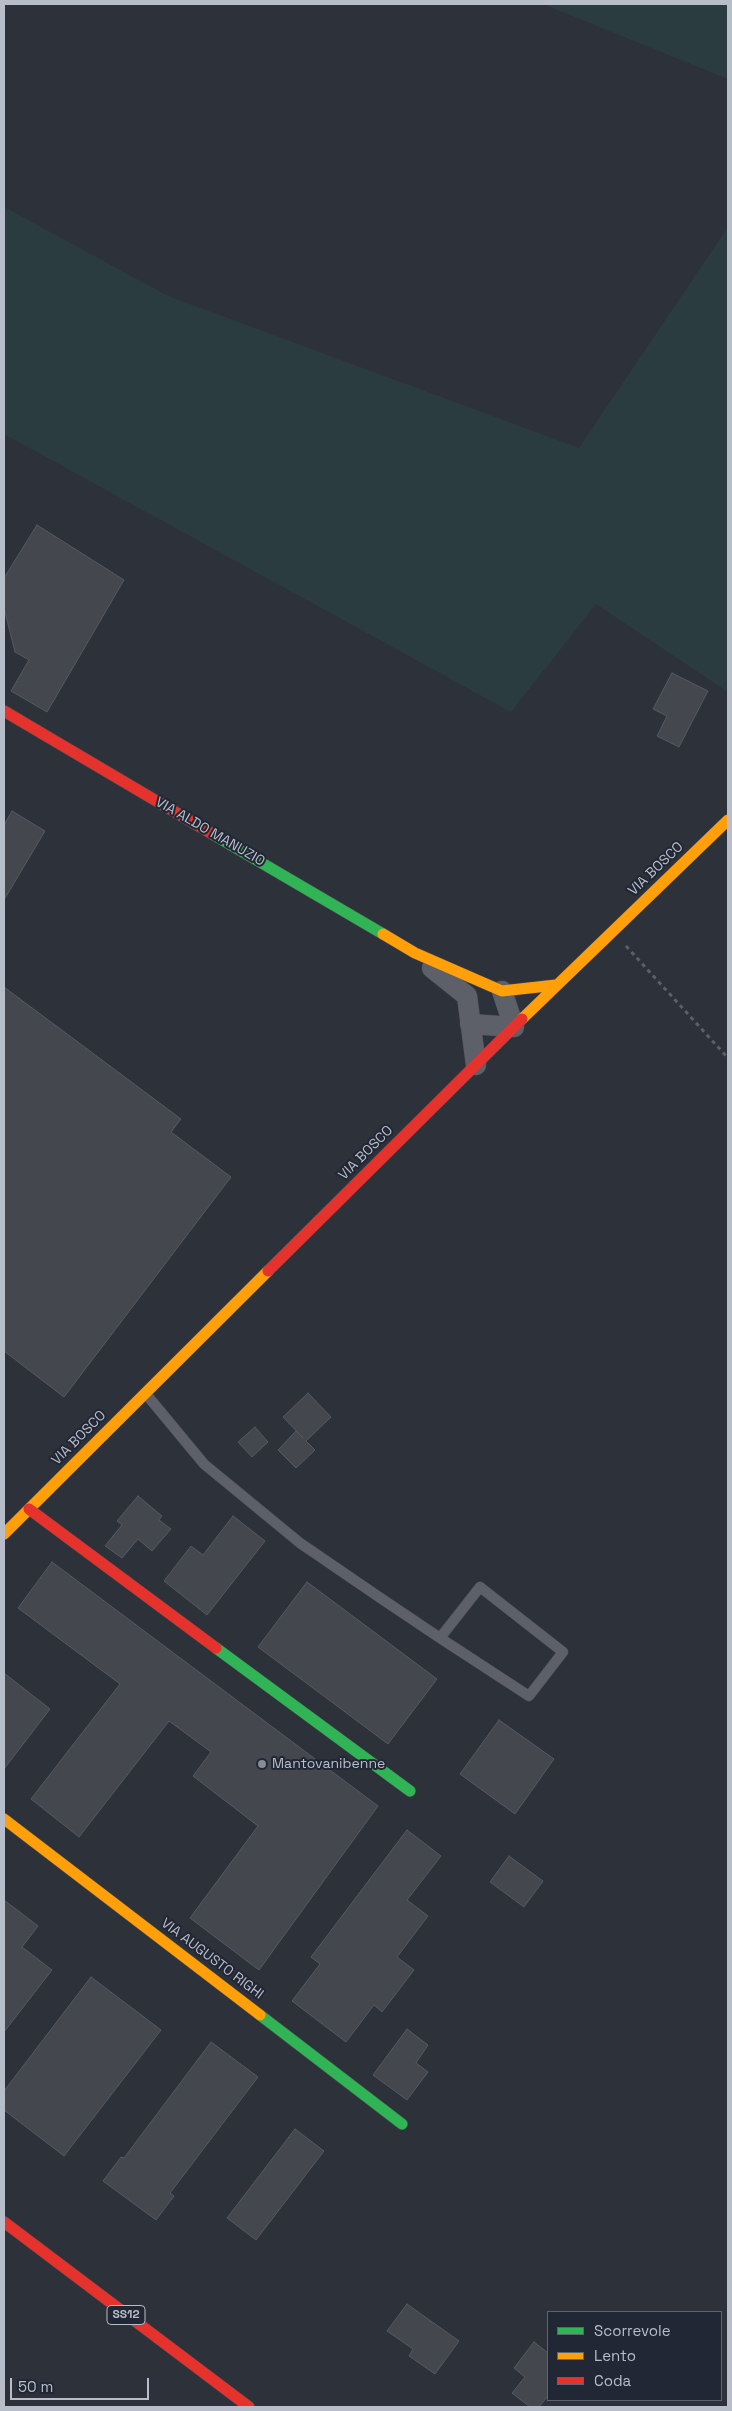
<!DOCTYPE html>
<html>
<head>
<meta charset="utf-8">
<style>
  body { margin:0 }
  #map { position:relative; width:732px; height:2411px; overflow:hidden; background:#2d313a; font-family:"Space Grotesk",sans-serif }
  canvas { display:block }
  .frame { position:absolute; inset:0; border:5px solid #b8bec9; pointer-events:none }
  .legend { position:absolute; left:547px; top:2311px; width:175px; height:90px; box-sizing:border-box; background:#212734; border:1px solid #5d6370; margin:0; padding:6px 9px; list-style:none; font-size:15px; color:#b8bec9 }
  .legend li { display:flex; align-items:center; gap:10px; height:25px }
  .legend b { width:25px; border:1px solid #5d6370 }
  .scale { position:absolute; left:10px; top:2378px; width:139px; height:22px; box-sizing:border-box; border:2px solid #b8bec9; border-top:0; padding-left:6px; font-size:15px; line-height:18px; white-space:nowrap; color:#b8bec9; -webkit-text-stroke:4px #212734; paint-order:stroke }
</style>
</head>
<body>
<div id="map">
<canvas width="732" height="2411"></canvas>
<div class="frame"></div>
<ul class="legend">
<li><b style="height:6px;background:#30b455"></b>Scorrevole</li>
<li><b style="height:6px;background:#ff9f0a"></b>Lento</li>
<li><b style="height:6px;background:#e5322d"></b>Coda</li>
</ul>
<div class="scale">50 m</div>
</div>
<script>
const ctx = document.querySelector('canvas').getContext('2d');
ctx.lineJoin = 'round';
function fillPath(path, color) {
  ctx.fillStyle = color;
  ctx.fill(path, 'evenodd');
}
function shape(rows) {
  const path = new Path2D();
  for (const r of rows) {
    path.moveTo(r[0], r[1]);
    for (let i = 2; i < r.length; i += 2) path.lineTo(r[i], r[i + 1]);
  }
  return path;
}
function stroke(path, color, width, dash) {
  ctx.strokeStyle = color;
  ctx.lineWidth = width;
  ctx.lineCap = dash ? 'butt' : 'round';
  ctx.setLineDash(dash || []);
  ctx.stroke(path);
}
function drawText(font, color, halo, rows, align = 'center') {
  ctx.font = font + ' "Space Grotesk",sans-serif';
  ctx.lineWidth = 4;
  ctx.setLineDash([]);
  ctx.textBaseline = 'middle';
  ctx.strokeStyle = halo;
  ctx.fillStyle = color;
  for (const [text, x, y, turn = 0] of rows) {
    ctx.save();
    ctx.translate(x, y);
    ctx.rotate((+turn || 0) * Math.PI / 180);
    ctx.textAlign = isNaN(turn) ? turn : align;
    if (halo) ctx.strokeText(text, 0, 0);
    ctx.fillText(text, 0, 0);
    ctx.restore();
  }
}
const green = shape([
  [543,4,728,4,728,79],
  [4,207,168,296,579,448,728,227,728,692,596,604,511,712,4,434]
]);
const building = shape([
  [37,525,124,580,47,712,11,691,29,660,15,652,4,608,4,578,37,525],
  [672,673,708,691,679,747,657,736,667,716,653,709,672,673],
  [12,811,45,831,4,900,4,825,12,811],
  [4,987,181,1119,171,1132,231,1177,64,1397,4,1351,4,987],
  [308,1393,331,1417,306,1441,315,1450,296,1468,278,1450,296,1431,303,1438,283,1417,308,1393],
  [255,1427,268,1442,252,1457,238,1442,255,1427],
  [138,1496,162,1516,159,1520,171,1529,152,1551,138,1539,122,1558,105,1546,122,1525,117,1521,138,1496],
  [233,1516,265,1541,207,1615,164,1581,191,1546,203,1555,233,1516],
  [52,1562,378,1806,259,1970,190,1918,258,1826,193,1776,211,1752,169,1721,79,1837,31,1799,120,1684,18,1608,52,1562],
  [307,1582,437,1679,388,1744,258,1647,307,1582],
  [4,1673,50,1709,4,1769,4,1673],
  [499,1720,554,1759,515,1814,460,1774,499,1720],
  [407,1830,441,1856,407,1900,428,1916,397,1957,414,1970,382,2012,374,2005,346,2042,292,2001,320,1964,311,1957,407,1830],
  [509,1856,543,1881,524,1907,490,1882,509,1856],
  [4,1900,38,1926,22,1947,52,1970,4,2032,4,1900],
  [91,1977,161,2030,64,2156,4,2110,4,2091,91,1977],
  [407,2029,428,2045,416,2063,428,2072,407,2100,373,2075,407,2029],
  [211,2042,258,2077,170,2193,174,2196,156,2220,103,2181,121,2157,124,2158,211,2042],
  [295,2129,324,2151,256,2240,227,2218,295,2129],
  [407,2304,459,2341,435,2374,409,2356,413,2349,387,2331,407,2304],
  [534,2342,548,2353,548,2396,539,2407,530,2407,512,2393,525,2377,514,2368,534,2342]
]);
const path = shape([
  [626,946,728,1058]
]);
const lane = shape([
  [146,1394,204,1464,300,1543,379,1597,440,1638,529,1696,563,1652,480,1587,440,1638]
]);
const street = shape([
  [432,968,467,996,476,1065],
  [470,1024,514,1027,502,991]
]);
const fast = shape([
  [214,835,383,934],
  [216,1648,410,1791],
  [260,2015,402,2124]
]);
const slow = shape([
  [383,934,415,953,502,991,556,985],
  [522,1019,728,820],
  [4,1534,268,1271],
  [4,1819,260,2015]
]);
const jam = shape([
  [4,711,214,835],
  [268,1271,522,1019],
  [29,1509,216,1648],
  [4,2222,249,2407]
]);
const markers = [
  [262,1764,5,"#878d97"]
];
const shields = [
  [126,2315,38]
];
const shieldNames = [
  ["SS12",126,2315]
];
const streetNames = [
  ["VIA ALDO MANUZIO",210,832,30],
  ["VIA BOSCO",656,869,-44],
  ["VIA BOSCO",366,1153,-45],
  ["VIA BOSCO",79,1438,-45],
  ["VIA AUGUSTO RIGHI",212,1959,37]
];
const poiNames = [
  ["Mantovanibenne",272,1764]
];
fillPath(green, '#2b3c40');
fillPath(building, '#44484e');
stroke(building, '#555961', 1);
stroke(lane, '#494c52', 11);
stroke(street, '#494c52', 21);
stroke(fast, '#494c52', 12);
stroke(slow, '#494c52', 12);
stroke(jam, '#494c52', 12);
stroke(path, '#5b6065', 3, [4, 4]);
stroke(lane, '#5d6068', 10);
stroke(street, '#5d6068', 20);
stroke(fast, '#30b455', 11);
stroke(slow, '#ff9f0a', 11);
stroke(jam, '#e5322d', 11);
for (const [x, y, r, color] of markers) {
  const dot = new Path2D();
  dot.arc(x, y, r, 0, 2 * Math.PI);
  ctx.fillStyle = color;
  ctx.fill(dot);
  stroke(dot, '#212734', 2);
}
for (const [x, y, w] of shields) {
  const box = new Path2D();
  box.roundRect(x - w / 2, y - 9.5, w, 19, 4);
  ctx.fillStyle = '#212734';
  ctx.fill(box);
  stroke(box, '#b8bec9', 1);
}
drawText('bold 12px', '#b8bec9', null, shieldNames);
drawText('14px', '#b8bec9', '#212734', streetNames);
drawText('14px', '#b8bec9', '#212734', poiNames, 'left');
</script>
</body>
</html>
